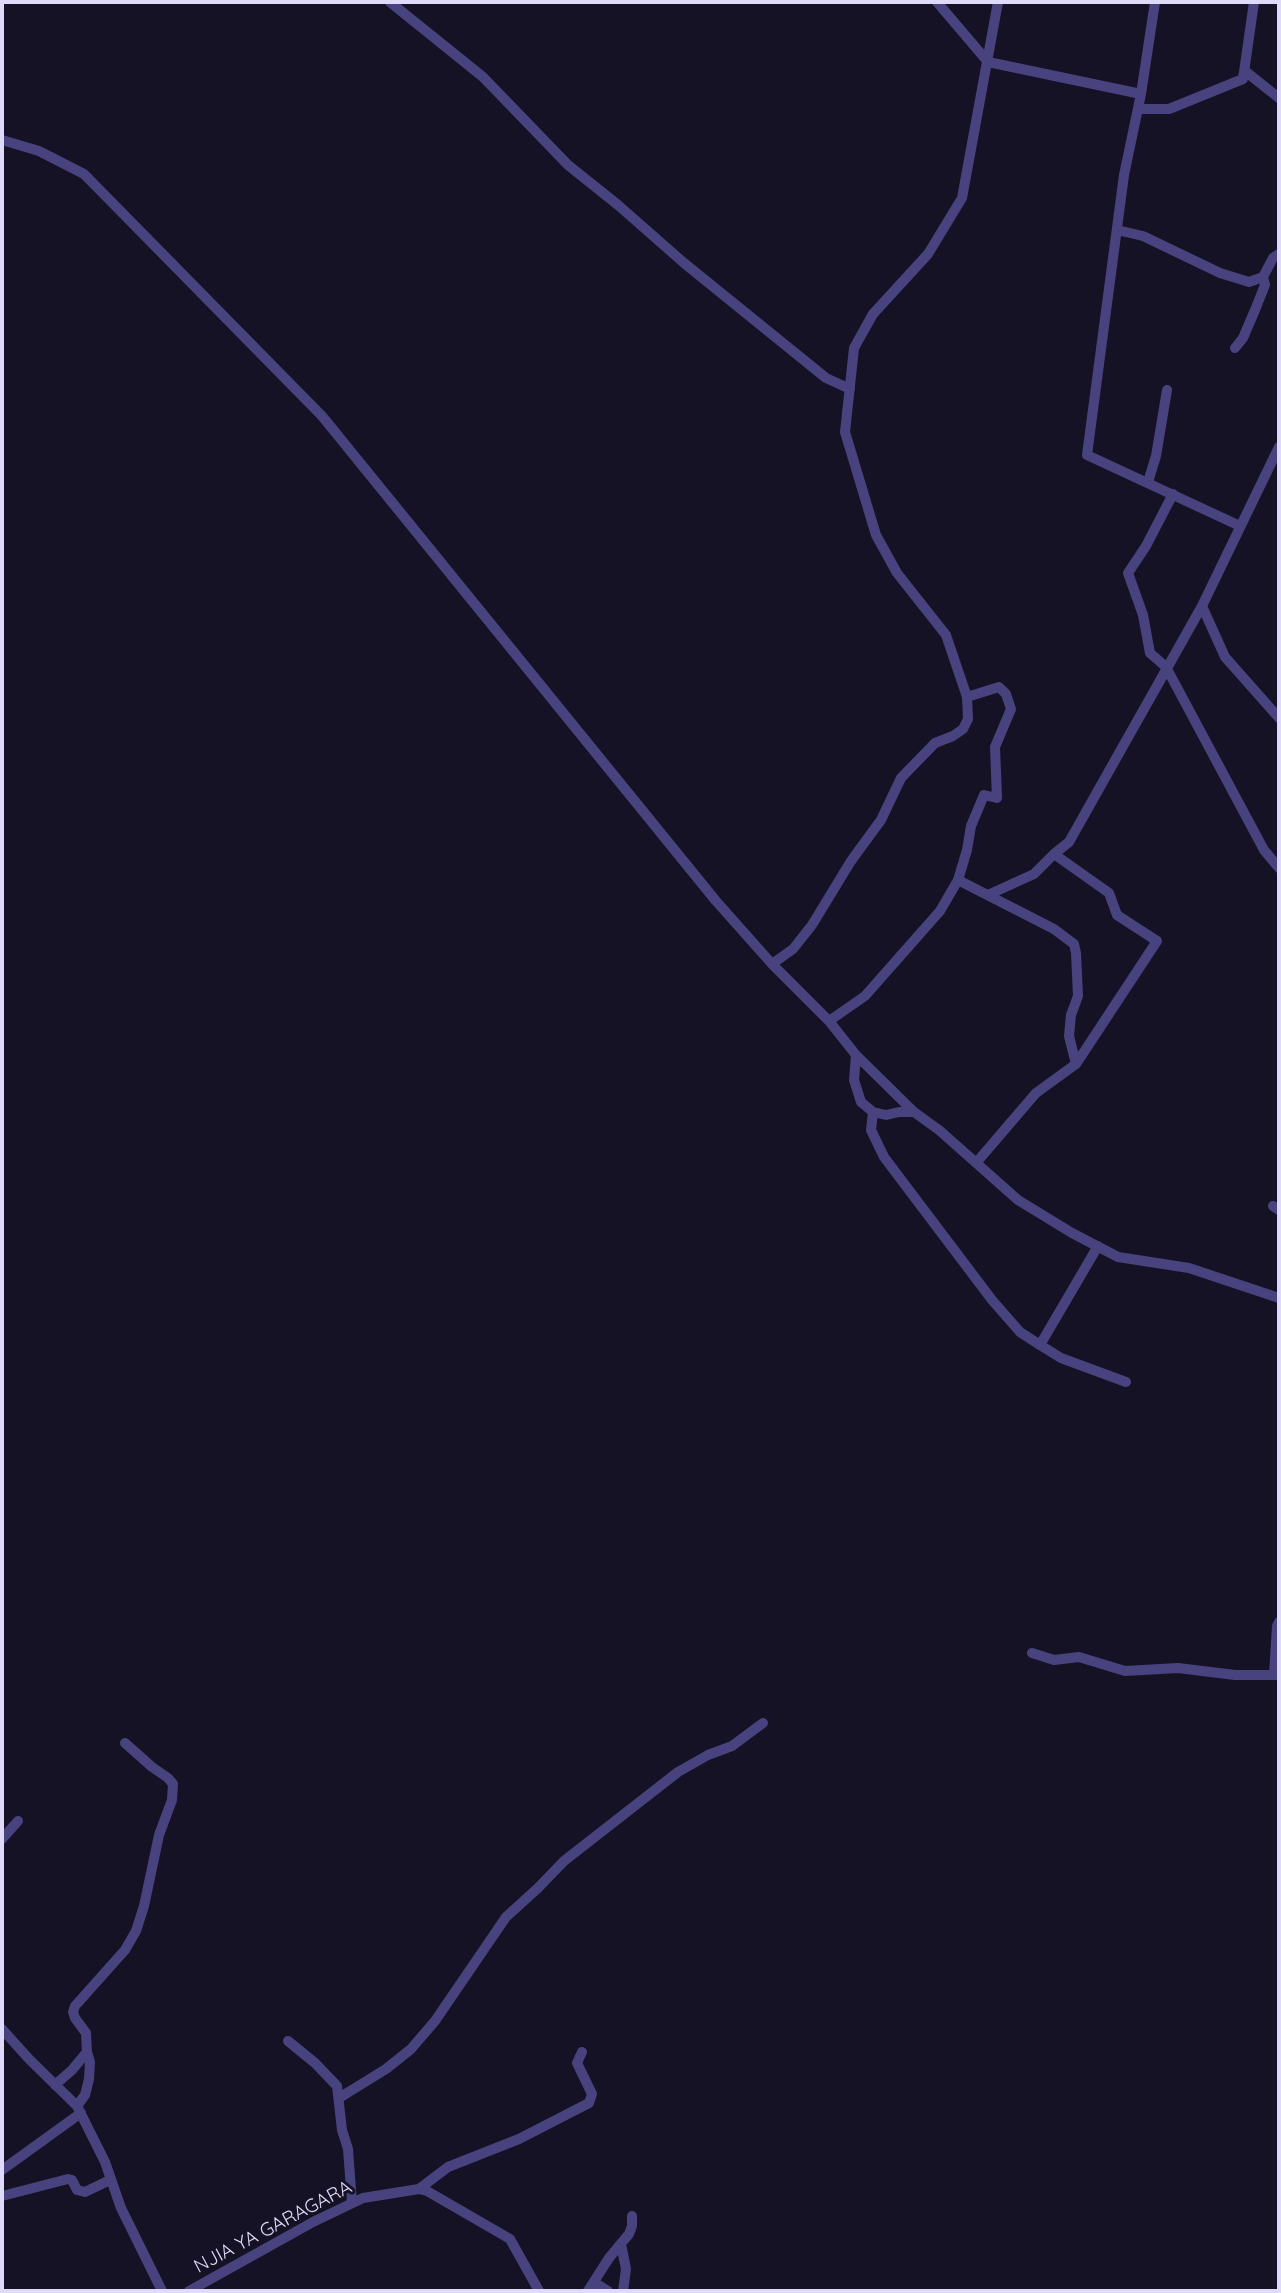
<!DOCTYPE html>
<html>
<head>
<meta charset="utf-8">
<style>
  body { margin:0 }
  #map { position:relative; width:1281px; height:2293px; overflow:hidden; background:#161225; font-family:Quicksand,sans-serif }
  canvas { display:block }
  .frame { position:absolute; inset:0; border:4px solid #e0dafa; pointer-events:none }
</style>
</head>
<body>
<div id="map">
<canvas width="1281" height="2293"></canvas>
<div class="frame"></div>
</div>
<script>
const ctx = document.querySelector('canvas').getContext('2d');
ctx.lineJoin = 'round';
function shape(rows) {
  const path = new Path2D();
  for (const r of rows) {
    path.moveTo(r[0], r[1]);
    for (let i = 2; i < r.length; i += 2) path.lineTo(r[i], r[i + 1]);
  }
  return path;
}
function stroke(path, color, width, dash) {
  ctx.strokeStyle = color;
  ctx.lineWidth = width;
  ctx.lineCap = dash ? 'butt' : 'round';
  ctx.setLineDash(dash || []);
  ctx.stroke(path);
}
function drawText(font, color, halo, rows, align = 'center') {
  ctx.font = font + ' Quicksand,sans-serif';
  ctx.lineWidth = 6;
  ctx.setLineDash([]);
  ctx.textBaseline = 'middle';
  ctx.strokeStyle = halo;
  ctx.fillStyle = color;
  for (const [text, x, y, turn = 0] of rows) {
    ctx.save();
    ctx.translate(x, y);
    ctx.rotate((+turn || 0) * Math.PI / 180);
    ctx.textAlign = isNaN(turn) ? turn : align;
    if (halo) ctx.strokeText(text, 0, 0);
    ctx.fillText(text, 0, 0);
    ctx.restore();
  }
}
const minor = shape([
  [390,2,483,77,568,165,618,205,684,263,826,378,850,389],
  [937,2,988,62,1141,94],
  [1155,2,1141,94,1124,175,1087,455,1240,526],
  [1245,71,1279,98],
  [1138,109,1169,109,1243,79,1254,2],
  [2,140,39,151,84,174,322,416,716,901,772,964,829,1021,856,1055,914,1112,939,1130,1018,1200,1072,1233,1118,1257,1189,1268,1279,1298],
  [1117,230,1143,236,1220,273,1249,282,1263,277,1273,258,1279,254],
  [1235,348,1243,338,1255,310,1265,285,1263,277],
  [1148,482,1156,456,1167,390],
  [1173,494,1146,546,1128,573,1143,615,1150,653,1166,667,1264,850,1279,868],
  [1202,606,1225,657,1279,718],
  [958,880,1054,929,1074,944,1076,953,1078,996,1071,1015,1069,1036,1076,1064],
  [990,894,1034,874,1054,854],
  [772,964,793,949,812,925,851,861,881,820,901,778,935,743,953,736,963,729,968,719,967,697,946,635,897,573,876,535,845,432,854,348,873,314,928,254,962,198,998,2],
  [829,1021,865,996,940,911,958,880,967,850,971,826,984,795,997,798,995,747,1011,709,1006,694,999,687,967,697],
  [856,1055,854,1080,861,1102,873,1112,871,1130,884,1157,992,1300,1020,1332,1040,1345,1098,1246],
  [873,1112,886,1115,899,1112,914,1112],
  [976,1163,1036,1093,1076,1064,1157,941,1117,915,1109,893,1054,854,1069,842,1202,606,1279,447],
  [1273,1206,1279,1210],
  [1040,1345,1061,1358,1126,1382],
  [1032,1653,1054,1660,1079,1657,1125,1671,1178,1668,1235,1675,1279,1675],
  [1274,1674,1277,1626,1279,1622],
  [2,1839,18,1821],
  [2,2029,29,2059,77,2106,105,2162,121,2208,162,2291],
  [288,2041,315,2063,337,2086,342,2130,348,2149,352,2203],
  [55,2085,72,2070,87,2052,86,2033,75,2018,73,2012,75,2006,125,1950,136,1931,144,1906,159,1835,172,1800,173,1784,168,1778,152,1767,125,1743],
  [339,2098,386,2069,411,2049,435,2021,506,1917,538,1888,564,1861,678,1772,708,1755,732,1746,763,1723],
  [77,2106,85,2095,89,2079,90,2062,87,2052],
  [2,2170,81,2113],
  [419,2189,448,2167,519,2139,589,2103,592,2094,577,2063,582,2052],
  [2,2196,68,2179,72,2180,77,2190,85,2192,110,2180],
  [621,2244,626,2269,623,2291],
  [595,2283,608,2291],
  [189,2291,313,2222,363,2198,419,2189,427,2191,510,2239,539,2291],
  [588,2291,609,2258,629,2234,632,2226,632,2216]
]);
const streetNames = [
  ["NJIA YA GARAGARA",273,2227,-28]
];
stroke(minor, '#48437e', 10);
drawText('19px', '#e0dafa', '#161225', streetNames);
</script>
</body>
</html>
